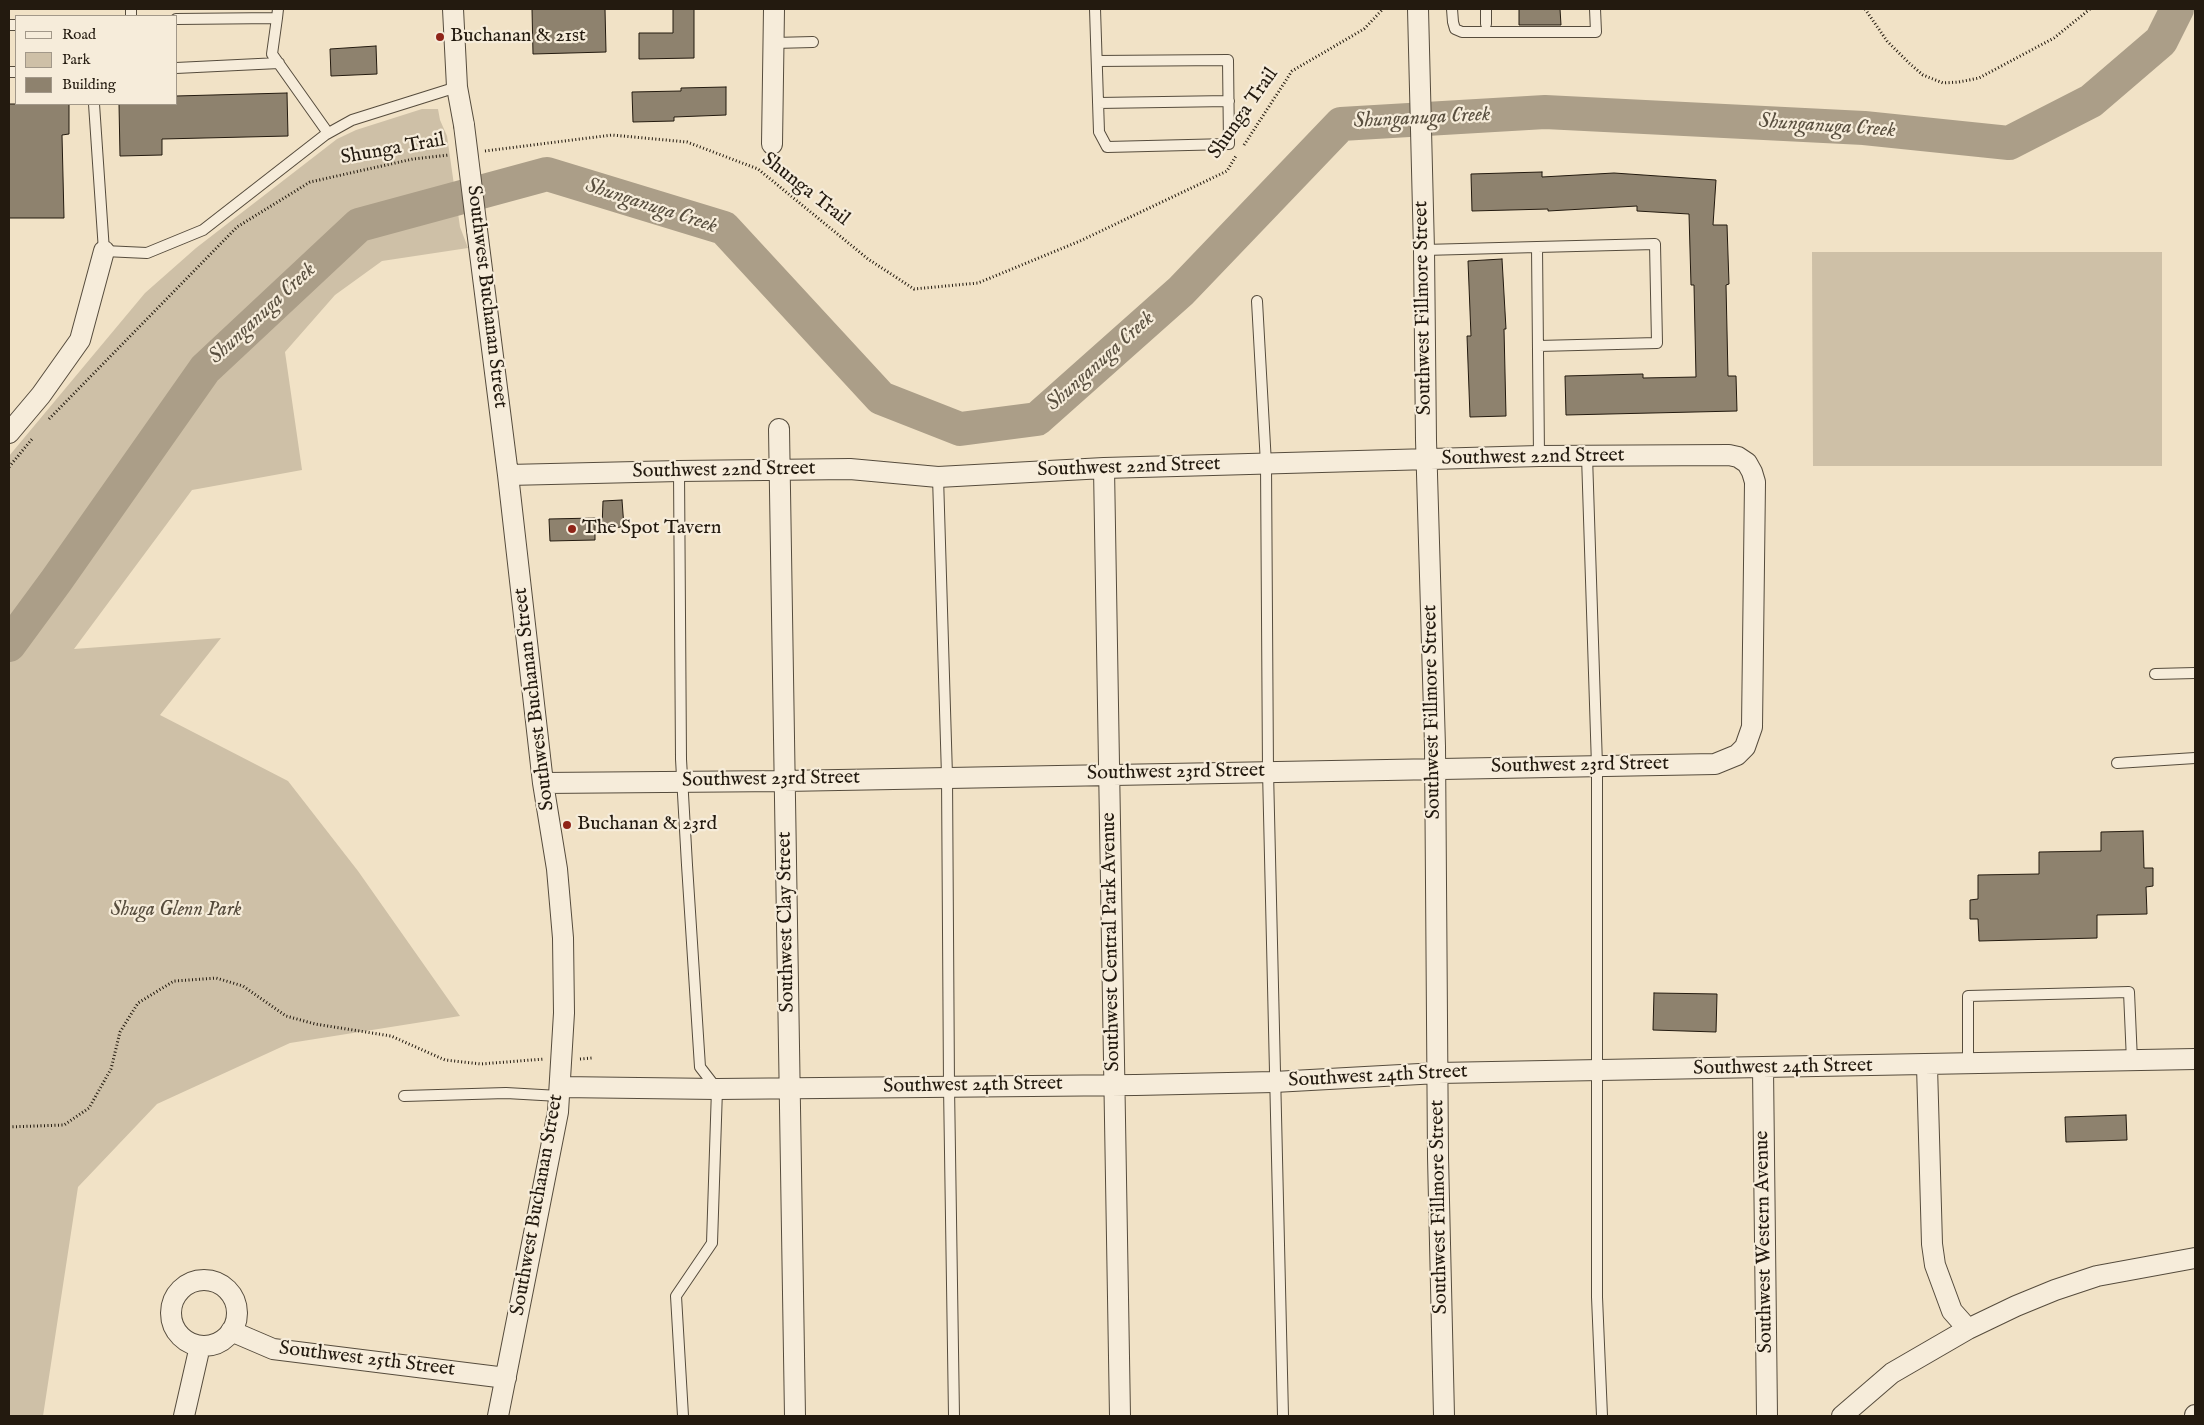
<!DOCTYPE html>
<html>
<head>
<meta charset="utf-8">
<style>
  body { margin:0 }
  #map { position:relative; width:2204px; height:1425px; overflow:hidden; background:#f1e2c6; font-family:"IM FELL English",serif }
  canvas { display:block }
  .frame { position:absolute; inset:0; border:10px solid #231a0f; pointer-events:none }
  .legend { position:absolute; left:15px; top:15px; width:162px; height:90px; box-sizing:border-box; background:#f6ecda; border:1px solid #a29889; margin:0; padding:6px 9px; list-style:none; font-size:15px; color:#231a0f }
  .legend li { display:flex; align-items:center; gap:10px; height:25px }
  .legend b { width:25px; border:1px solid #a29889 }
</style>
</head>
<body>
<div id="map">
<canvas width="2204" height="1425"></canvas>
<div class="frame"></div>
<ul class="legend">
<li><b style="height:6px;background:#f6ecda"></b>Road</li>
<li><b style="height:14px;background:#cec0a7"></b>Park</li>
<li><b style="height:14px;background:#8e826e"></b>Building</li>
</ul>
</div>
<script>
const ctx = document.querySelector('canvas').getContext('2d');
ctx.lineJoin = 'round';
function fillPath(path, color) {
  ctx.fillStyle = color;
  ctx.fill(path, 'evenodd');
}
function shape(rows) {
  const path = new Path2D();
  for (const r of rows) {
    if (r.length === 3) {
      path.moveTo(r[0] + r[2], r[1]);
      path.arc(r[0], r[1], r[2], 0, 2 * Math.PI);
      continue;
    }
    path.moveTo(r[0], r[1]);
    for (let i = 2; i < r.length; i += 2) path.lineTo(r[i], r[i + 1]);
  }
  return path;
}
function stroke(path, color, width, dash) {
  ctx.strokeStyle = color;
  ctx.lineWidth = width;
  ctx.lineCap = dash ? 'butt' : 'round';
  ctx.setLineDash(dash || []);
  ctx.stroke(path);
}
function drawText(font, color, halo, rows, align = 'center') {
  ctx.font = font + ' "IM FELL English",serif';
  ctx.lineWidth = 4.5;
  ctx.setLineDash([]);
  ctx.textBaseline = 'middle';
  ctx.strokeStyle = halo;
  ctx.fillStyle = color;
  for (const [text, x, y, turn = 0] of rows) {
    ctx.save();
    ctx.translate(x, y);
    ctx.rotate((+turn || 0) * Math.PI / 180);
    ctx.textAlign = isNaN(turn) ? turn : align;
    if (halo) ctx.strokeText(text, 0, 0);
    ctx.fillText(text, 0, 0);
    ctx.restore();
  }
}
const green = shape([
  [422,109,438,109,440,120,447,136,460,227,468,248,382,261,335,295,285,352,302,470,192,490,74,649,221,638,160,715,288,781,358,871,460,1016,290,1043,157,1104,78,1187,43,1416,9,1416,9,456,145,293,196,248,337,139,356,130],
  [1812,252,2162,252,2162,466,1813,466]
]);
const river = shape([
  [9,645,56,581,205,369,359,225,547,174,724,228,881,398,960,429,1037,419,1181,291,1341,124,1545,112,1864,128,2009,143,2091,101,2161,41,2177,9]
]);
const building = shape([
  [532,9,605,9,606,52,533,54,532,9],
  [673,9,694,9,694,58,639,59,639,33,673,33,673,9],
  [1519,9,1560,9,1561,25,1519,25,1519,9],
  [376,46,377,74,331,76,330,49,376,46],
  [726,87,726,115,674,117,674,121,633,122,632,92,681,91,681,88,726,87],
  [287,93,288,136,162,139,162,155,120,156,119,104,176,104,176,96,287,93],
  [9,104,69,104,69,134,62,135,64,218,9,218,9,104],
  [1542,172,1542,177,1614,173,1716,180,1713,225,1727,225,1729,284,1726,285,1728,376,1736,376,1737,411,1566,415,1565,376,1643,374,1643,378,1696,377,1694,285,1691,285,1689,214,1637,211,1637,206,1548,211,1548,209,1472,211,1471,174,1542,172],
  [1502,259,1506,329,1504,329,1506,416,1470,417,1467,336,1471,336,1468,261,1502,259],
  [622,500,624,527,602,528,603,501,622,500],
  [595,518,595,540,550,541,549,519,595,518],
  [2143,831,2144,868,2153,868,2153,886,2146,887,2147,914,2097,915,2097,938,1979,941,1978,919,1970,919,1970,900,1978,899,1978,875,2039,874,2039,852,2101,851,2101,832,2143,831],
  [1654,993,1717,994,1716,1032,1653,1030,1654,993],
  [2126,1115,2127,1140,2066,1142,2065,1117,2126,1115]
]);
const path = shape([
  [1865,9,1887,41,1909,63,1923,75,1943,83,1959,82,1979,78,2054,38,2090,9],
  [1244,145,1292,71,1364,29,1383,9],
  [485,151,612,135,687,142,758,169,868,259,914,289,978,283,1080,241,1227,171,1236,156],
  [49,419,237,227,310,182,413,159,449,155],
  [9,467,32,439],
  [580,1059,592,1058],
  [9,1127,64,1125,89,1108,111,1069,120,1032,138,1003,174,981,216,978,243,986,286,1016,315,1024,391,1036,445,1060,481,1064,544,1059]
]);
const service = shape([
  [131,9,131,16],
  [1095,9,1099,132,1107,147,1229,144,1228,60,1097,61],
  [1452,9,1453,22,1455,29,1462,32,1596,32,1595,9],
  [1486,9,1486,24],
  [277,18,272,54,328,133],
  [176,19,277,18,278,9],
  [9,25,16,25],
  [774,43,813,42],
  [176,68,279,63],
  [9,72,16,72],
  [1098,103,1229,101],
  [94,104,104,251,147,253,203,230,325,135,352,120,457,87],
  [1537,247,1655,244,1657,343,1538,346],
  [1424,250,1537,247,1539,456],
  [1257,301,1266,464,1268,771,1283,1416],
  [1587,456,1597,766,1597,1297,1602,1416],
  [679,471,681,759,687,865,700,1067,717,1089,712,1243,676,1296,683,1416],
  [938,477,947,776,949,1086,954,1416],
  [2155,674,2195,673],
  [2117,763,2195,758],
  [1968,1065,1968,996,2129,992,2132,1061],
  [404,1096,506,1093,559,1096]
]);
const minor = shape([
  [453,9,457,87,464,125],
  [1418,9,1424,250,1426,440,1435,746,1438,1157,1444,1416],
  [772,144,774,9],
  [477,230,508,475,543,783,557,869,563,938,564,1013,558,1112,498,1416],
  [779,429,795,1416],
  [9,433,41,395,80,340,104,251],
  [1104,468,1120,1416],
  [508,475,679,471,850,469,938,477,1104,468,1539,456,1729,455,1738,457,1747,463,1752,472,1755,482,1752,727,1745,747,1737,755,1715,764,784,781,543,783],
  [1927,1066,1932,1244,1935,1265,1952,1311,1968,1329],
  [1763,1068,1767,1416],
  [560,1087,717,1089,1136,1085,1274,1082,1438,1073,2195,1059],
  [204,1313,33],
  [231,1331,273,1349,506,1378],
  [184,1416,200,1346],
  [1842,1416,1892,1373,1968,1329,2016,1306,2055,1290,2097,1276,2195,1258],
  [2195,1416,2195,1415]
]);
const minorBridge = shape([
  [464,125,477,230]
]);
const markers = [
  [440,37,5,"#8f2418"],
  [572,529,5,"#8f2418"],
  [567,825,5,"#8f2418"]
];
const poiNames = [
  ["Buchanan & 21st",450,37],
  ["The Spot Tavern",582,529],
  ["Buchanan & 23rd",577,825]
];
const streetNames = [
  ["Shunga Trail",1244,114,-55],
  ["Shunga Trail",393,150,-10],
  ["Shunga Trail",805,190,38],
  ["Southwest Buchanan Street",486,297,83],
  ["Southwest Fillmore Street",1424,308,-91],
  ["Southwest 22nd Street",1533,458,-1],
  ["Southwest 22nd Street",1129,468,-2],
  ["Southwest 22nd Street",724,471,-1],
  ["Southwest Buchanan Street",535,699,-97],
  ["Southwest Fillmore Street",1433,712,-91],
  ["Southwest 23rd Street",1580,766,-1],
  ["Southwest 23rd Street",1176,773,-1],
  ["Southwest 23rd Street",771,780,-1],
  ["Southwest Clay Street",787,922,-91],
  ["Southwest Central Park Avenue",1112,942,-91],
  ["Southwest 24th Street",1783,1068,-1],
  ["Southwest 24th Street",1378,1077,-3],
  ["Southwest 24th Street",973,1086,-1],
  ["Southwest Buchanan Street",538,1205,-80],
  ["Southwest Fillmore Street",1440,1207,-91],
  ["Southwest Western Avenue",1765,1242,-91],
  ["Southwest 25th Street",367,1360,7]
];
const parkNames = [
  ["Shuga Glenn Park",176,911]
];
const waterNames = [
  ["Shunganuga Creek",1422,119,-3],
  ["Shunganuga Creek",1827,127,4],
  ["Shunganuga Creek",651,207,18],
  ["Shunganuga Creek",263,314,-43],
  ["Shunganuga Creek",1101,362,-42]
];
fillPath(green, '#cec0a7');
stroke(river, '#ab9e88', 34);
fillPath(building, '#8e826e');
stroke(building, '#231a0f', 1);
stroke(service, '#564c3d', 12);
stroke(minor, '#564c3d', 22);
stroke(path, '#231a0f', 3, [1, 2.5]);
stroke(service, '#f6ecda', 10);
stroke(minor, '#f6ecda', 20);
stroke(minorBridge, '#564c3d', 22, []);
stroke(minorBridge, '#f6ecda', 20);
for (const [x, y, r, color] of markers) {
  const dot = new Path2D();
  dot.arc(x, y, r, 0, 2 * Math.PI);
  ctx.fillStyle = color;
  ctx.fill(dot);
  stroke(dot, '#f6ecda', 2);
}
drawText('20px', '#231a0f', '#f6ecda', poiNames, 'left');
drawText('20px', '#231a0f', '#f6ecda', streetNames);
drawText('italic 20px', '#564c3d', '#f6ecda', parkNames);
drawText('italic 21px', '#594f3f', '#f6ecda', waterNames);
</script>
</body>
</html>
